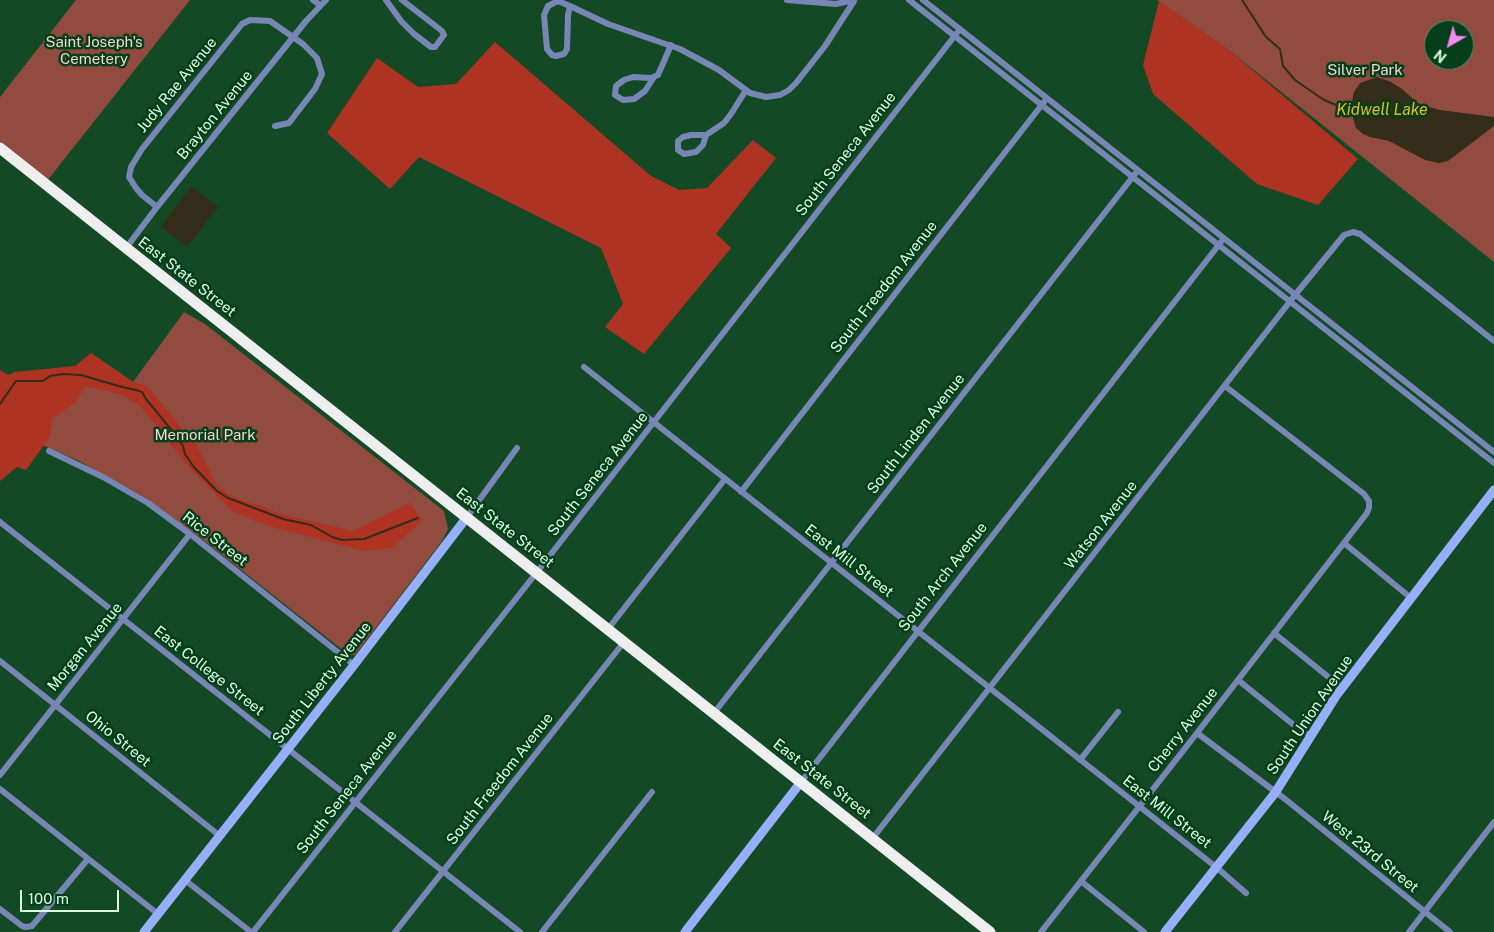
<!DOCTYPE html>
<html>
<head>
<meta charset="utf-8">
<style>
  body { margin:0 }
  #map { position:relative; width:1494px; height:932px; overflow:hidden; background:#134925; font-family:"Public Sans",sans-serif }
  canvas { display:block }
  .north { position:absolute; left:1424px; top:20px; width:50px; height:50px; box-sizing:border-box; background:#043e1b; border:1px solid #5a8b6a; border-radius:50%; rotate:218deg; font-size:14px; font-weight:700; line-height:20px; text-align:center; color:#dbfee1 }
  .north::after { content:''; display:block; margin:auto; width:18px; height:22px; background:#f788ec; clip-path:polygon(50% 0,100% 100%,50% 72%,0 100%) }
  .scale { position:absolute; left:20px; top:890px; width:99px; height:22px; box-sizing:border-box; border:2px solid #dbfee1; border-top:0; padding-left:6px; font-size:15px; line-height:18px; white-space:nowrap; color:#dbfee1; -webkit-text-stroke:4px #043e1b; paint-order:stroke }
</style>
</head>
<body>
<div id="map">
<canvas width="1494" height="932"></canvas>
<div class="north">N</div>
<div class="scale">100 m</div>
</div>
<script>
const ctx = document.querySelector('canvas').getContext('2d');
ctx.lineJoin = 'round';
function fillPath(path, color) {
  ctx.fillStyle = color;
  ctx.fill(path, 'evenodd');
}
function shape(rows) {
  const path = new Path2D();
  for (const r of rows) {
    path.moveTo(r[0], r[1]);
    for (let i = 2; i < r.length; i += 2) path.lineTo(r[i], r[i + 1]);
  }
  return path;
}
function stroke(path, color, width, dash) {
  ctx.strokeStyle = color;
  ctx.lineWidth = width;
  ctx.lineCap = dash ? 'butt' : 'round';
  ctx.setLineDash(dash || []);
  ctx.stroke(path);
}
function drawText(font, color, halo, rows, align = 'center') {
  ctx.font = font + ' "Public Sans",sans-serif';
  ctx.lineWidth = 5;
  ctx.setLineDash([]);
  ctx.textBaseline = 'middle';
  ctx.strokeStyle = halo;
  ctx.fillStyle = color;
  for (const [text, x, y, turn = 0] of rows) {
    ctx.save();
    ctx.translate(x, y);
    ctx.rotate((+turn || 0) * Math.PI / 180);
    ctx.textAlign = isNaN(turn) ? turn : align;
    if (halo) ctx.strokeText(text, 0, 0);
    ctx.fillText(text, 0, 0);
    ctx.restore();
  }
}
const green = shape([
  [76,0,190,0,47,181,0,143,0,97],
  [1157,0,1494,0,1494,262,1230,51],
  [1434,30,1464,30,1464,60,1434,60],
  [184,312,205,324,444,511,448,529,442,541,355,655,349,655,193,532,142,496,79,461,24,437,91,353,133,382]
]);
const forest = shape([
  [1159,1,1230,51,1358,159,1318,205,1257,184,1153,94,1143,65],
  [495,42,651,176,679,190,707,188,753,140,776,158,716,234,731,248,644,354,605,327,623,304,601,248,419,157,390,189,327,133,377,58,418,87,456,84],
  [91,353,133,382,147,386,169,412,184,432,195,441,217,486,228,494,246,502,262,506,280,514,353,531,409,503,423,520,392,548,364,551,268,526,232,511,188,466,140,406,120,394,85,386,76,402,52,419,50,437,26,470,17,467,0,481,0,370,8,375,15,372,75,366]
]);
const water = shape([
  [1377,77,1391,82,1402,89,1419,104,1440,110,1494,117,1494,126,1448,161,1439,163,1425,160,1389,141,1370,137,1363,134,1356,128,1351,111,1353,109,1352,102,1354,92,1360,83],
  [191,186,218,207,187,247,161,227]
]);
const stream = shape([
  [1242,0,1266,37,1280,49,1283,66,1295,80,1324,100,1351,111],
  [0,404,16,381,43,381,50,376,63,374,81,375,122,387,136,390,142,392,146,399,174,433,183,446,185,454,193,466,217,491,228,498,283,519,311,525,332,537,342,540,364,539,418,518]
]);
const street = shape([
  [313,0,320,5],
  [386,0,401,21,414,34,431,47,435,47,444,35,442,31,402,0],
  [787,0,836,4,854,0],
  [909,0,1494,463],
  [923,0,1494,452],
  [558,1,570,6,568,15,567,49,564,54,556,56,552,55,547,49,544,15,548,6,558,1],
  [570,6,608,24,680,49,719,70,750,93,766,97,780,95,789,90,796,83,825,46,854,1],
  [654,77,645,91,634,99,623,100,615,95,616,86,624,80,633,77,651,78,658,75,671,45],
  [706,135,703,145,696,152,684,154,678,150,678,141,683,137,691,135,706,135,724,123,731,114,746,90],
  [157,207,142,195,136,188,129,177,131,167,142,149,242,24,250,20,270,21,303,44,317,58,322,74,315,89,289,123,275,126],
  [126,248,157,207,306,21,326,0],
  [584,367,1216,867,1246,893],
  [49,451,103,477,148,503,190,534,354,665],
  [741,492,1044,102],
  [467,517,517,448],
  [0,522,520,932],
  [1344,543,1411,598],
  [608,629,725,479],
  [1274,633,1342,688],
  [0,661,220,836],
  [1238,680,1300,730,1311,736],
  [714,713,1135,174],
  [1197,733,1285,799,1450,932],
  [1080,760,1118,712],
  [0,775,190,534],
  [801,782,1221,242],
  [0,789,158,914],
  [872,839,1295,295,1344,235,1353,232,1360,234,1494,341],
  [185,880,251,932],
  [1082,882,1144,932],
  [0,909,22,926,26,927,32,926,88,859],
  [253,932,537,572,960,29],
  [395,932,624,642],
  [542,932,652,792],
  [1041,932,1197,733,1367,513,1369,508,1369,501,1364,494,1225,386],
  [1409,932,1494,822]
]);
const secondary = shape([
  [144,932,354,665,467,517],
  [685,932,801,782],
  [1165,932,1275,793,1336,696,1494,490]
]);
const highway = shape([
  [0,148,990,932]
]);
const parkNames = [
  ["Saint Joseph's",94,42],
  ["Cemetery",94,59],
  ["Silver Park",1365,70],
  ["Memorial Park",205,435]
];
const streetNames = [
  ["Judy Rae Avenue",177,85,-51],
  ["Brayton Avenue",215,115,-51],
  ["South Seneca Avenue",846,154,-52],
  ["East State Street",187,277,38],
  ["South Freedom Avenue",884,287,-52],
  ["South Linden Avenue",916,434,-52],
  ["South Seneca Avenue",598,474,-52],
  ["Watson Avenue",1101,525,-52],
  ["East State Street",505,528,38],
  ["Rice Street",215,539,38],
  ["East Mill Street",849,561,38],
  ["South Arch Avenue",943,577,-52],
  ["Morgan Avenue",85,647,-51],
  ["East College Street",209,671,38],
  ["South Liberty Avenue",322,683,-52],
  ["South Union Avenue",1310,715,-56],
  ["Cherry Avenue",1183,730,-52],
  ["Ohio Street",118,739,39],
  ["South Freedom Avenue",500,779,-52],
  ["East State Street",822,779,38],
  ["South Seneca Avenue",347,792,-52],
  ["East Mill Street",1167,812,38],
  ["West 23rd Street",1370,852,39]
];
const waterNames = [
  ["Kidwell Lake",1382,110]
];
fillPath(green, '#924b3f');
fillPath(forest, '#ae3322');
fillPath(water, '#342d1a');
stroke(stream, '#342d1a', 2);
stroke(street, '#7786b5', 6);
stroke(secondary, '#97aef9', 9);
stroke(highway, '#eee', 11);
drawText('15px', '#f5d4ce', '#043e1b', parkNames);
drawText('15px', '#dbfee1', '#043e1b', streetNames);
drawText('italic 16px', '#e3b928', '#043e1b', waterNames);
</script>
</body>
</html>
